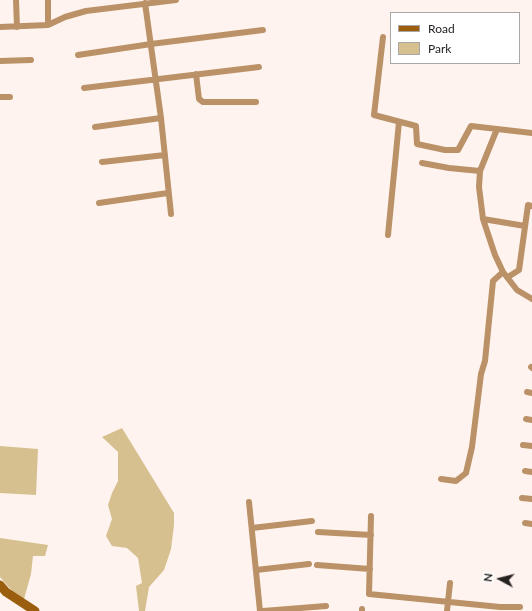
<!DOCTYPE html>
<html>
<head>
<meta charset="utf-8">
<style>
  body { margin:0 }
  #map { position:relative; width:532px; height:611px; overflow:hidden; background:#fef3ee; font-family:Lato,sans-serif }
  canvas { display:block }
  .legend { position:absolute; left:390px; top:12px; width:130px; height:52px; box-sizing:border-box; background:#fff; border:1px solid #a8a7a6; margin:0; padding:5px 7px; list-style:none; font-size:12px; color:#262220 }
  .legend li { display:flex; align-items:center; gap:8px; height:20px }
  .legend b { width:20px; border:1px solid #a8a7a6 }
  .north { position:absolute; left:480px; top:559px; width:40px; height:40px; -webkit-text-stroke:3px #fff; paint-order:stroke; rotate:277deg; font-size:11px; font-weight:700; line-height:16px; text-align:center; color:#262220 }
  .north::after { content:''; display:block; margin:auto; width:14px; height:18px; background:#262220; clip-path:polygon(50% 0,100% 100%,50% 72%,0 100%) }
</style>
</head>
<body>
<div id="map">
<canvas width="532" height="611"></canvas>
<ul class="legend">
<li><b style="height:5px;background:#9b5e0f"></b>Road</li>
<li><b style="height:11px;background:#d7c08f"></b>Park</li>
</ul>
<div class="north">N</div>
</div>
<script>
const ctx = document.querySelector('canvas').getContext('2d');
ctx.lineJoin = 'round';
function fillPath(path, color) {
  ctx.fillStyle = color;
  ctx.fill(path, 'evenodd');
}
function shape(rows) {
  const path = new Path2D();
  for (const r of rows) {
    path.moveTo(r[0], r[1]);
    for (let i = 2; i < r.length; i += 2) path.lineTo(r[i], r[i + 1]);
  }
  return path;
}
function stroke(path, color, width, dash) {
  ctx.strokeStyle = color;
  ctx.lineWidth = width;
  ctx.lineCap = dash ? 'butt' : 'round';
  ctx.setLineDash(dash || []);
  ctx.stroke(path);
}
const green = shape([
  [122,428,174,513,174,525,171,549,164,570,149,587,145,611,139,611,136,586,142,583,138,558,127,548,112,546,106,536,112,519,108,505,112,493,118,481,118,452,102,437],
  [0,446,38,449,36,495,0,493],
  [0,538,48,545,45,556,33,556,31,574,24,599,12,591,0,577]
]);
const street = shape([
  [16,0,17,27],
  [48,0,48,25],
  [145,3,161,118,171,214],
  [0,27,48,25,65,17,86,11,176,0],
  [383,37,374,115,416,126,417,144,445,150,458,150,471,126,532,133],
  [78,55,151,44,263,30],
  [0,61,31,60],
  [196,74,199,99,203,102,256,102],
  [84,88,259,67],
  [0,97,10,97],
  [95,127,161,118],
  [497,129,480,171,479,187,483,219,495,255,503,272,517,290,532,299],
  [102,162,165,155],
  [422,163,449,168,480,171],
  [99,203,168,193],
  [483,219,525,226],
  [388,235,399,122],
  [508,277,519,270,528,205,532,206],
  [531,367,532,368],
  [527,392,532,393],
  [526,419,532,420],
  [523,445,532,446],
  [525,471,532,472],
  [441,479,456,481,466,473,472,447,481,374,485,361,493,281,503,272],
  [522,498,532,499],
  [249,502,260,611],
  [371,516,369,594,500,607,520,607],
  [525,523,532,524],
  [252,528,312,521],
  [318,532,371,535],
  [317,565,370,569],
  [256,570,309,564],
  [362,609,362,611],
  [263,611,326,606],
  [447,611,450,583]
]);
const secondary = shape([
  [0,585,6,592,35,611]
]);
fillPath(green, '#d7c08f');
stroke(street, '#bb9167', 6);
stroke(secondary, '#9b5e0f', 9);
</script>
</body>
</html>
